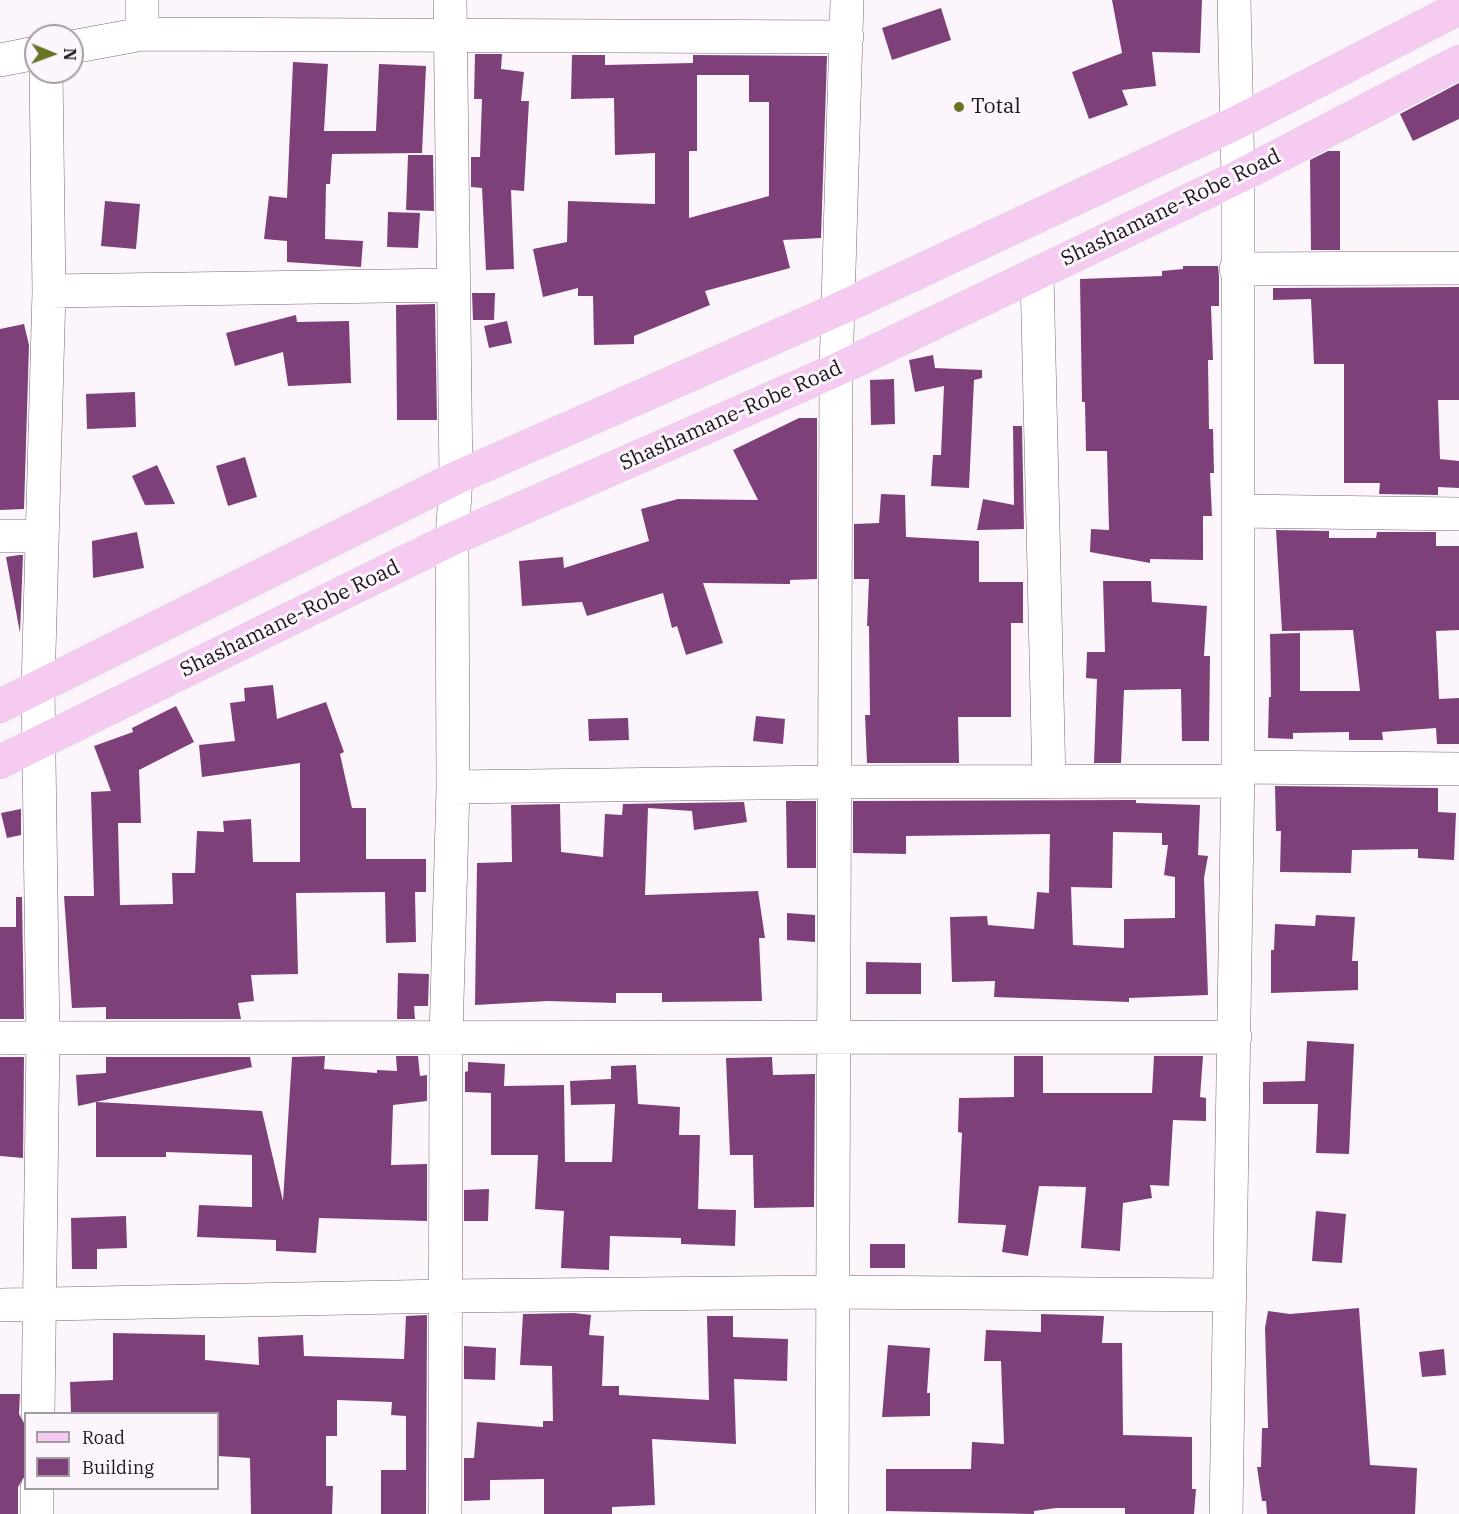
<!DOCTYPE html>
<html>
<head>
<meta charset="utf-8">
<style>
  body { margin:0 }
  #map { position:relative; width:1459px; height:1514px; overflow:hidden; background:#fdf5fc; font-family:"IBM Plex Serif",serif }
  canvas { display:block }
  .legend { position:absolute; left:24px; top:1412px; width:195px; height:78px; box-sizing:border-box; background:#fdf5fc; border:2px solid #a39ca2; margin:0; padding:8px 10px; list-style:none; font-size:18px; color:#1d161c }
  .legend li { display:flex; align-items:center; gap:12px; height:30px }
  .legend b { width:30px; border:2px solid #a39ca2 }
  .north { position:absolute; left:24px; top:24px; width:60px; height:60px; box-sizing:border-box; background:#fdf5fc; border:2px solid #a39ca2; border-radius:50%; rotate:91deg; font-size:16px; font-weight:700; line-height:24px; text-align:center; color:#1d161c }
  .north::after { content:''; display:block; margin:auto; width:21px; height:27px; background:#667625; clip-path:polygon(50% 0,100% 100%,50% 72%,0 100%) }
</style>
</head>
<body>
<div id="map">
<canvas width="1459" height="1514"></canvas>
<ul class="legend">
<li><b style="height:8px;background:#f5cbf1"></b>Road</li>
<li><b style="height:16px;background:#7e4079"></b>Building</li>
</ul>
<div class="north">N</div>
</div>
<script>
const ctx = document.querySelector('canvas').getContext('2d');
ctx.lineJoin = 'round';
function fillPath(path, color) {
  ctx.fillStyle = color;
  ctx.fill(path, 'evenodd');
}
function shape(rows) {
  const path = new Path2D();
  for (const r of rows) {
    path.moveTo(r[0], r[1]);
    for (let i = 2; i < r.length; i += 2) path.lineTo(r[i], r[i + 1]);
  }
  return path;
}
function stroke(path, color, width, dash) {
  ctx.strokeStyle = color;
  ctx.lineWidth = width;
  ctx.lineCap = dash ? 'butt' : 'round';
  ctx.setLineDash(dash || []);
  ctx.stroke(path);
}
function drawText(font, color, halo, rows, align = 'center') {
  ctx.font = font + ' "IBM Plex Serif",serif';
  ctx.lineWidth = 6;
  ctx.setLineDash([]);
  ctx.textBaseline = 'middle';
  ctx.strokeStyle = halo;
  ctx.fillStyle = color;
  for (const [text, x, y, turn = 0] of rows) {
    ctx.save();
    ctx.translate(x, y);
    ctx.rotate((+turn || 0) * Math.PI / 180);
    ctx.textAlign = isNaN(turn) ? turn : align;
    if (halo) ctx.strokeText(text, 0, 0);
    ctx.fillText(text, 0, 0);
    ctx.restore();
  }
}
const building = shape([
  [1112,0,1202,0,1200,53,1152,52,1156,86,1122,90,1128,105,1089,119,1072,72,1122,53],
  [941,8,951,40,892,60,882,28],
  [475,54,502,54,501,69,524,72,521,101,529,101,524,191,511,190,514,269,486,270,482,188,471,187,471,157,480,157,482,99,474,99],
  [572,55,605,55,605,65,693,63,693,55,827,56,821,238,783,240,790,268,705,291,710,305,634,336,634,344,594,345,593,296,578,296,578,288,543,297,533,249,567,242,568,201,655,204,655,153,615,155,614,98,571,99],
  [697,75,749,75,749,102,769,102,769,196,689,218,689,151,697,151],
  [293,62,328,64,324,131,376,131,379,64,426,66,422,153,332,154,330,184,326,184,325,239,363,241,361,267,287,262,287,241,264,239,269,196,287,198],
  [1459,83,1459,119,1413,141,1400,114],
  [1328,151,1340,151,1340,250,1311,250,1310,160],
  [408,155,433,155,434,211,406,210],
  [105,201,140,204,136,249,101,246],
  [388,212,420,213,418,248,387,247],
  [1183,266,1218,266,1219,277,1219,306,1211,306,1213,360,1208,360,1209,429,1213,429,1214,473,1210,473,1212,516,1203,516,1203,560,1150,559,1150,563,1090,552,1091,529,1109,530,1107,451,1086,451,1085,402,1082,402,1080,279,1162,276,1162,271,1183,269],
  [1459,287,1459,400,1438,400,1440,459,1459,461,1459,488,1438,487,1438,495,1379,494,1380,483,1344,483,1344,364,1314,364,1311,299,1273,300,1273,288],
  [472,293,495,293,494,320,473,320],
  [435,304,437,420,397,420,396,305],
  [296,315,297,322,349,321,351,383,288,386,283,352,235,366,226,333],
  [507,321,512,343,489,348,484,326],
  [24,324,29,345,24,509,0,510,0,329],
  [933,355,935,368,982,370,982,378,974,380,969,488,931,486,933,455,941,455,944,386,915,392,909,360],
  [894,379,895,424,871,425,870,380],
  [135,392,136,427,87,429,86,394],
  [799,418,817,418,817,579,790,580,790,584,703,583,723,643,686,655,677,626,672,628,663,593,587,616,582,602,522,606,519,561,563,557,564,568,649,541,641,509,678,499,758,500,733,450],
  [1013,426,1022,426,1024,529,977,530,983,499,1014,505],
  [245,457,257,497,228,506,216,466],
  [157,465,175,504,145,505,132,476],
  [881,494,905,495,906,537,979,541,979,582,1023,582,1023,623,1011,623,1011,717,958,717,959,763,867,763,865,715,870,715,869,626,867,626,869,579,854,579,854,524,879,523],
  [1276,530,1329,531,1329,538,1376,538,1377,532,1436,532,1436,546,1459,546,1459,630,1436,631,1439,699,1459,698,1459,744,1437,744,1436,728,1382,732,1383,740,1349,740,1349,732,1293,733,1293,739,1268,738,1269,697,1271,697,1270,634,1300,633,1300,691,1360,691,1353,630,1282,631],
  [137,532,144,568,93,578,92,541],
  [19,555,23,555,20,633,6,557],
  [1103,581,1151,581,1152,602,1207,606,1204,656,1210,656,1209,741,1182,741,1181,689,1124,690,1121,763,1094,763,1097,679,1086,678,1087,652,1105,652],
  [273,685,277,719,326,702,344,752,340,754,352,808,366,808,366,859,426,859,426,892,415,892,416,942,386,943,385,892,296,893,298,974,251,975,254,1001,238,1003,241,1019,106,1019,106,1007,72,1008,64,896,94,896,91,792,111,791,94,746,133,732,132,728,176,706,194,742,139,770,141,823,118,823,120,905,173,904,172,873,195,873,197,831,224,832,223,821,251,819,253,862,300,862,300,763,202,777,199,745,235,741,230,703,245,701,244,688],
  [756,716,785,719,783,744,753,741],
  [628,718,629,740,589,741,588,719],
  [1275,786,1438,788,1438,812,1456,813,1454,860,1418,858,1418,849,1352,850,1351,873,1280,872,1281,831,1276,831],
  [1136,800,1136,803,1200,805,1198,855,1208,856,1204,878,1208,995,1129,998,1129,1002,994,997,995,981,952,982,950,917,987,916,988,925,1034,929,1037,892,1049,893,1050,834,906,836,906,854,853,853,853,801],
  [1113,832,1162,833,1162,845,1168,845,1164,875,1175,877,1175,918,1124,919,1124,948,1073,945,1071,887,1112,888],
  [786,801,816,801,816,868,787,868],
  [744,802,747,822,694,830,692,811,648,808,645,895,758,891,765,938,759,938,762,1001,662,1002,662,993,616,993,616,1003,548,1001,475,1005,477,863,512,862,511,805,560,804,561,852,603,857,605,814,622,815,623,804],
  [21,809,21,835,7,838,1,813],
  [16,897,22,897,24,1019,0,1019,0,927,16,927],
  [787,913,815,915,815,942,787,940],
  [1316,915,1355,917,1352,961,1358,961,1358,990,1271,993,1271,950,1274,950,1275,924,1315,926],
  [866,962,921,963,921,994,866,994],
  [398,973,429,974,428,1006,414,1006,415,1019,397,1019],
  [1307,1041,1354,1044,1349,1154,1316,1153,1318,1104,1263,1104,1263,1082,1305,1081],
  [325,1056,324,1069,377,1073,377,1070,397,1071,396,1056,418,1056,420,1076,427,1075,427,1101,393,1105,391,1165,427,1164,427,1221,319,1218,316,1253,276,1251,276,1240,197,1237,199,1205,252,1207,252,1155,166,1152,166,1157,96,1157,96,1102,262,1111,283,1201,292,1057],
  [1014,1056,1043,1056,1043,1093,1152,1093,1154,1056,1203,1056,1200,1097,1206,1098,1206,1121,1173,1120,1169,1186,1150,1185,1152,1198,1123,1203,1120,1251,1081,1248,1086,1187,1039,1186,1028,1256,1002,1252,1006,1225,958,1223,962,1133,958,1132,959,1098,1014,1097],
  [0,1057,24,1057,23,1158,0,1156],
  [106,1057,250,1057,252,1067,78,1106,76,1075,106,1073],
  [772,1057,773,1075,815,1074,814,1207,754,1208,753,1155,730,1155,726,1058],
  [468,1062,505,1064,504,1086,564,1085,565,1162,612,1162,615,1104,571,1105,570,1081,611,1079,611,1066,636,1065,638,1104,680,1107,679,1135,700,1135,698,1209,736,1210,735,1246,681,1244,681,1238,610,1236,609,1270,561,1268,564,1211,535,1209,538,1155,491,1155,491,1093,465,1092,465,1072,468,1071],
  [489,1189,488,1221,464,1221,464,1190],
  [1316,1211,1346,1214,1342,1263,1312,1261],
  [126,1216,127,1248,97,1249,97,1269,72,1269,71,1218],
  [870,1244,905,1244,905,1268,870,1268],
  [1359,1308,1370,1465,1417,1468,1415,1514,1267,1514,1266,1501,1262,1501,1257,1467,1261,1467,1262,1428,1268,1428,1265,1328,1268,1311,1290,1314],
  [574,1313,591,1315,589,1335,604,1336,602,1386,619,1386,619,1395,709,1400,707,1316,733,1316,733,1337,788,1339,787,1381,734,1379,736,1444,652,1439,655,1505,612,1507,612,1514,544,1514,544,1479,490,1480,490,1500,464,1501,464,1458,474,1458,477,1422,543,1427,543,1421,553,1421,552,1366,520,1365,523,1314],
  [1041,1314,1104,1316,1102,1343,1122,1343,1123,1435,1192,1437,1192,1489,1196,1489,1194,1514,1125,1514,1125,1508,1056,1508,1034,1511,1034,1514,886,1511,886,1469,971,1469,972,1442,1004,1444,1001,1361,984,1361,986,1330,1041,1332],
  [427,1315,426,1514,381,1514,381,1470,406,1470,406,1416,391,1415,392,1402,337,1400,337,1436,326,1436,326,1486,333,1486,332,1514,251,1514,250,1458,218,1456,218,1413,71,1413,70,1382,113,1380,113,1333,205,1335,205,1360,259,1365,258,1337,303,1335,304,1356,404,1359,406,1316],
  [888,1345,930,1348,927,1393,930,1393,930,1416,882,1417],
  [464,1346,496,1348,495,1380,464,1379],
  [1444,1349,1446,1375,1422,1377,1419,1352],
  [0,1394,20,1394,19,1414,26,1427,26,1474,18,1487,18,1514,0,1514]
]);
const minor = shape([
  [142,0,142,34],
  [72,47,142,34,847,37],
  [0,60,36,53],
  [1236,269,1459,268],
  [1037,274,1049,781],
  [49,291,454,285],
  [1238,511,1459,514],
  [0,536,40,536],
  [1238,767,1459,769],
  [453,787,834,782,1238,781],
  [0,1038,1235,1037],
  [0,1305,446,1296,832,1292,1230,1295],
  [38,1414,43,1038,38,688,49,291,46,72],
  [37,1514,37,1488],
  [445,1514,446,1036,453,787,452,539,456,478,450,0],
  [832,1514,836,370,847,0],
  [1226,1514,1238,767,1238,177,1234,0]
]);
const major = shape([
  [0,706,456,478,839,309,1236,123,1459,8],
  [0,762,452,539,836,370,1238,177,1459,62]
]);
const markers = [
  [959,107,6,"#667625"]
];
const poiNames = [
  ["Total",971,107]
];
const streetNames = [
  ["Shashamane-Robe Road",1171,208,-26],
  ["Shashamane-Robe Road",731,416,-24],
  ["Shashamane-Robe Road",290,619,-26]
];
fillPath(building, '#7e4079');
stroke(minor, '#7a6778', 34);
stroke(major, '#d6d5d6', 34);
stroke(minor, '#fff', 33);
stroke(major, '#f5cbf1', 33);
for (const [x, y, r, color] of markers) {
  const dot = new Path2D();
  dot.arc(x, y, r, 0, 2 * Math.PI);
  ctx.fillStyle = color;
  ctx.fill(dot);
  stroke(dot, '#fdf5fc', 2);
}
drawText('21px', '#1d161c', '#fdf5fc', poiNames, 'left');
drawText('21px', '#1d161c', '#fdf5fc', streetNames);
</script>
</body>
</html>
